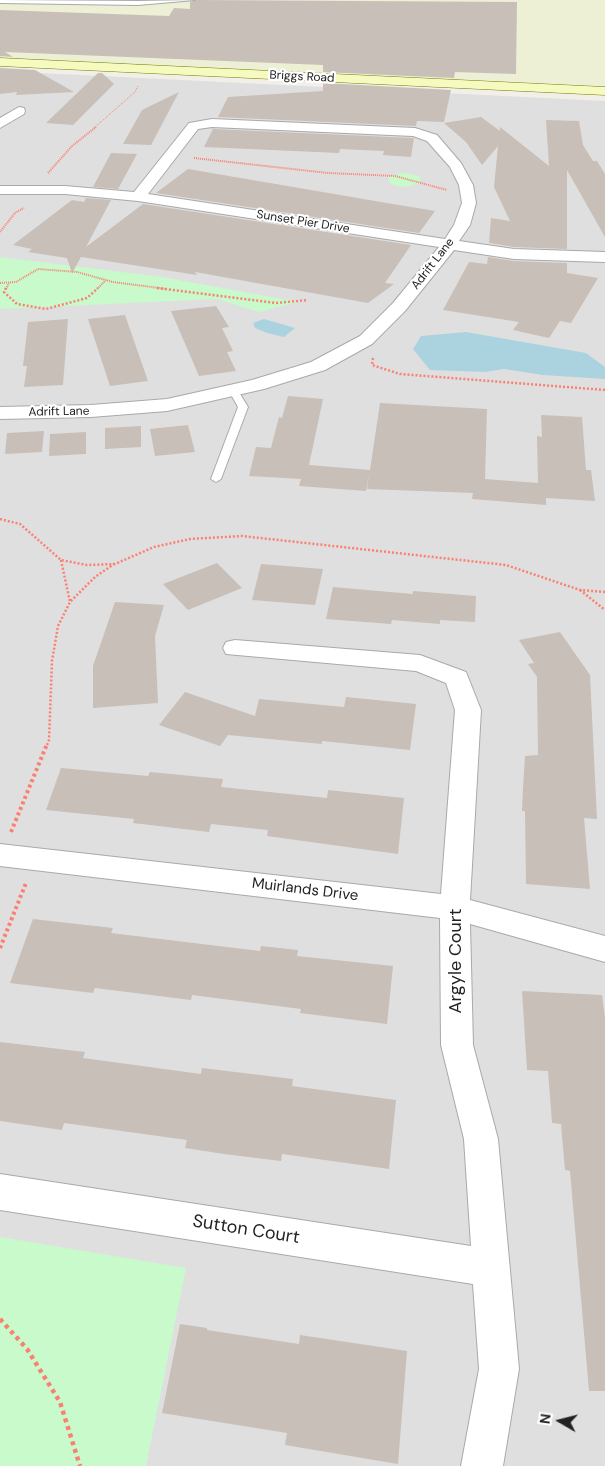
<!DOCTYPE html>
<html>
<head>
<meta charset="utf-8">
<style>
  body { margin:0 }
  #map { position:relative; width:605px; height:1466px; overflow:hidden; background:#f2efe9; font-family:"DM Sans",sans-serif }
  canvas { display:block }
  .north { position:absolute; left:535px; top:1396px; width:50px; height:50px; -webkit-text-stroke:4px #fff; paint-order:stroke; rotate:278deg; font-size:14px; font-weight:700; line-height:20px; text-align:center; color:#222 }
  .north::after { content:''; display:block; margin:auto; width:18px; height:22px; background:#222; clip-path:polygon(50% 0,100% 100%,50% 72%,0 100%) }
</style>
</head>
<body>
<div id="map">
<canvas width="605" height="1466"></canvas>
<div class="north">N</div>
</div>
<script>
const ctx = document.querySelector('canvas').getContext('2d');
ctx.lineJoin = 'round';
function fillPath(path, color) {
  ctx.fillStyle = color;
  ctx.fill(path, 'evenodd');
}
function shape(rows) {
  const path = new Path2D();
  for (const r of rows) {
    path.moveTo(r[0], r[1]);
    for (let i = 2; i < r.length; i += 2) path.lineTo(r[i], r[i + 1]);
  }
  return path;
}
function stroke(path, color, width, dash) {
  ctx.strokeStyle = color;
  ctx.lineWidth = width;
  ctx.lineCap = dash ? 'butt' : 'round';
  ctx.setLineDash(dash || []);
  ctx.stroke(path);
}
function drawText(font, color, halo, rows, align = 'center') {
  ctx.font = font + ' "DM Sans",sans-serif';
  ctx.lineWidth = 4.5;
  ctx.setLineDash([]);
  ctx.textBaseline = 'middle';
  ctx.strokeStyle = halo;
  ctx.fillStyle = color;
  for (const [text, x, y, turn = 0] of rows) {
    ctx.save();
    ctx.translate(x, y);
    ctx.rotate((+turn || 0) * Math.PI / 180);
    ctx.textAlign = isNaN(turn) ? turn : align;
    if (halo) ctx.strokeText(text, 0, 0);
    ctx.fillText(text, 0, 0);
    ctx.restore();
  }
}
const residential = shape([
  [0,71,605,101,605,1466,0,1466]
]);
const farmland = shape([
  [0,0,605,0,605,86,0,59]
]);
const park = shape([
  [404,173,419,176,421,183,404,187,393,185,388,181,390,176],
  [0,257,162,277,298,302,259,312,217,299,0,309],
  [0,1237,186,1268,146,1466,0,1466]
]);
const water = shape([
  [264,319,295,328,284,337,267,333,255,328,253,323],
  [466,332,586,353,605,367,605,379,543,375,504,369,485,372,430,370,413,349,421,336]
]);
const building = shape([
  [197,0,517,2,516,74,455,72,454,78,323,72,323,65,5,52,13,57,0,56,0,10,169,16,174,8,190,9,190,2],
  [0,68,35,70,74,92,16,95,17,92,0,94],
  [98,73,102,73,114,84,73,125,46,123],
  [323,83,451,90,444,122,417,121,416,126,218,117,228,97,323,91],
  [179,92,151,145,123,144,142,110],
  [481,117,500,131,500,127,549,166,546,120,579,121,583,145,593,161,597,161,605,174,605,237,567,170,567,249,514,247,489,243,491,218,510,221,494,187,498,146,482,165,466,142,444,123],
  [213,129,413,138,414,138,411,157,383,155,384,151,340,149,339,153,204,147],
  [111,153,137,154,118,189,93,187],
  [188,169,381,202,435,211,419,233,156,193],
  [86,198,111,200,86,247,143,204,411,245,385,283,394,284,368,303,195,272,197,275,81,257,72,273,67,258,28,252,32,249,13,245,72,200,84,202],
  [488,257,514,261,567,263,567,273,598,278,571,323,560,321,549,338,513,330,519,322,443,310,469,262,487,264],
  [216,306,229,327,222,328,233,351,227,352,236,371,199,376,171,311],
  [125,315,148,381,110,386,88,319],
  [68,319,63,385,24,387,27,366,23,366,28,322],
  [288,396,323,399,309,465,370,470,380,403,487,409,485,479,538,483,537,436,542,437,541,415,582,417,586,470,591,470,595,501,546,498,546,505,472,499,473,493,367,489,369,474,366,491,299,486,301,479,249,476,256,447,271,448,279,417,282,418],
  [188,425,195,452,155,456,150,429],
  [141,426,141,447,105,449,105,428],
  [44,431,42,452,5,454,7,433],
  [86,432,86,454,49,456,50,434],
  [217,563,242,588,188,610,163,584],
  [261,564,323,569,315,605,252,600],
  [333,587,413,594,413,591,476,596,475,622,440,620,440,624,392,620,391,624,326,619],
  [115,602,164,605,155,636,158,703,93,708,93,666],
  [560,632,590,675,597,819,584,818,590,889,526,884,525,811,522,811,523,788,525,756,538,755,537,677,528,664,534,663,519,640],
  [185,692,255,716,259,699,344,707,346,697,416,704,410,750,322,741,322,744,228,735,220,746,159,725],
  [61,768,148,776,150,772,223,779,221,787,327,798,328,790,404,798,398,854,267,836,268,830,211,824,209,832,133,823,134,819,46,810],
  [33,919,113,928,111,933,260,951,261,946,298,950,297,956,393,966,387,1024,300,1013,301,1009,192,995,191,1000,95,988,93,993,10,983],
  [522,991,602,995,605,1018,605,1391,589,1391,570,1171,565,1170,561,1124,552,1123,548,1071,527,1070],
  [0,1042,85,1052,83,1058,201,1074,202,1068,293,1079,292,1086,396,1100,389,1169,282,1154,281,1161,224,1154,185,1148,187,1140,64,1123,62,1130,0,1121],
  [180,1324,207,1328,207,1330,299,1344,300,1335,407,1351,398,1464,285,1445,287,1433,162,1413]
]);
const pathFar4 = shape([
  [94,128,135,92,138,86]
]);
const pathFar3 = shape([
  [194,158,328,173,395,176,447,190],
  [48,173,72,146,96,127],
  [0,232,15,213,24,208],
  [0,283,16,282,38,269,77,272,113,282,167,289],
  [6,289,9,283],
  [97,289,106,280]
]);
const pathFar2 = shape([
  [6,288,4,292,17,304,46,309,87,298,98,288],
  [157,288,276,303,308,300],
  [373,358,372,365,400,374,605,390],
  [0,519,20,524,61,560,87,565,115,564,154,547,190,539,242,536,506,565,580,590,605,592],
  [61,560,70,602],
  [580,590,605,610],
  [47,745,49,740,52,661,58,626,70,602,95,577,114,564]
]);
const pathFar1 = shape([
  [11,832,47,744],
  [0,948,26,883]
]);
const path = shape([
  [0,1319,27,1349,60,1402,80,1466]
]);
const service = shape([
  [0,0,138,1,195,0,138,5,0,3,0,0],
  [234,388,237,389,248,407,221,479,216,482,211,479,238,407,229,391,234,388]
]);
const minor = shape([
  [19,107,24,108,25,111,24,114,0,128,0,118,19,107],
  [212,119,415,128,437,135,461,163,473,185,476,203,470,225,459,241,514,249,605,252,605,262,514,259,454,250,405,311,372,344,325,370,264,389,167,411,91,417,0,419,0,407,91,405,167,399,252,380,311,362,360,336,393,303,439,247,138,201,65,194,0,194,0,186,65,186,134,192,189,123,212,119],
  [212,127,413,136,427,141,450,167,459,185,462,203,454,225,445,239,148,194,198,129,212,127],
  [235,640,420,655,466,672,481,710,470,900,605,936,605,962,470,924,473,1045,498,1139,519,1369,503,1466,461,1466,479,1369,473,1284,0,1210,0,1174,471,1246,464,1139,441,1045,440,918,0,866,0,844,441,894,455,710,446,683,416,671,226,654,223,648,226,642,235,640]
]);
const secondary = shape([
  [0,58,605,87,605,95,0,66,0,58]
]);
const farStreetnames = [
  ["Briggs Road",302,77,3],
  ["Sunset Pier Drive",303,222,9],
  ["Adrift Lane",433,264,-52],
  ["Adrift Lane",59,412,-1]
];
const streetNames = [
  ["Muirlands Drive",305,890,7]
];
const nearStreetnames = [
  ["Argyle Court",456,961,-90],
  ["Sutton Court",246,1230,9]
];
fillPath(residential, '#e0dfdf');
fillPath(farmland, '#eef0d5');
fillPath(park, '#c8facc');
fillPath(water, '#aad3df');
fillPath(building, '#c7bfb8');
stroke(service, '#a9a9a9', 2);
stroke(minor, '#a9a9a9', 2);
stroke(secondary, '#707d05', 1);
stroke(pathFar4, '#fa8072', 1, [1, 1]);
stroke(pathFar3, '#fa8072', 2, [1, 1]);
stroke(pathFar2, '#fa8072', 2.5, [2, 2]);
stroke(pathFar1, '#fa8072', 4, [3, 3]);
stroke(path, '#fa8072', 4.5, [4, 4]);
fillPath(service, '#fff');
fillPath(minor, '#fff');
fillPath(secondary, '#f7fabf');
drawText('12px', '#222', '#fff', farStreetnames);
drawText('15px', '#222', '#fff', streetNames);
drawText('18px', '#222', '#fff', nearStreetnames);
</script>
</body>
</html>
